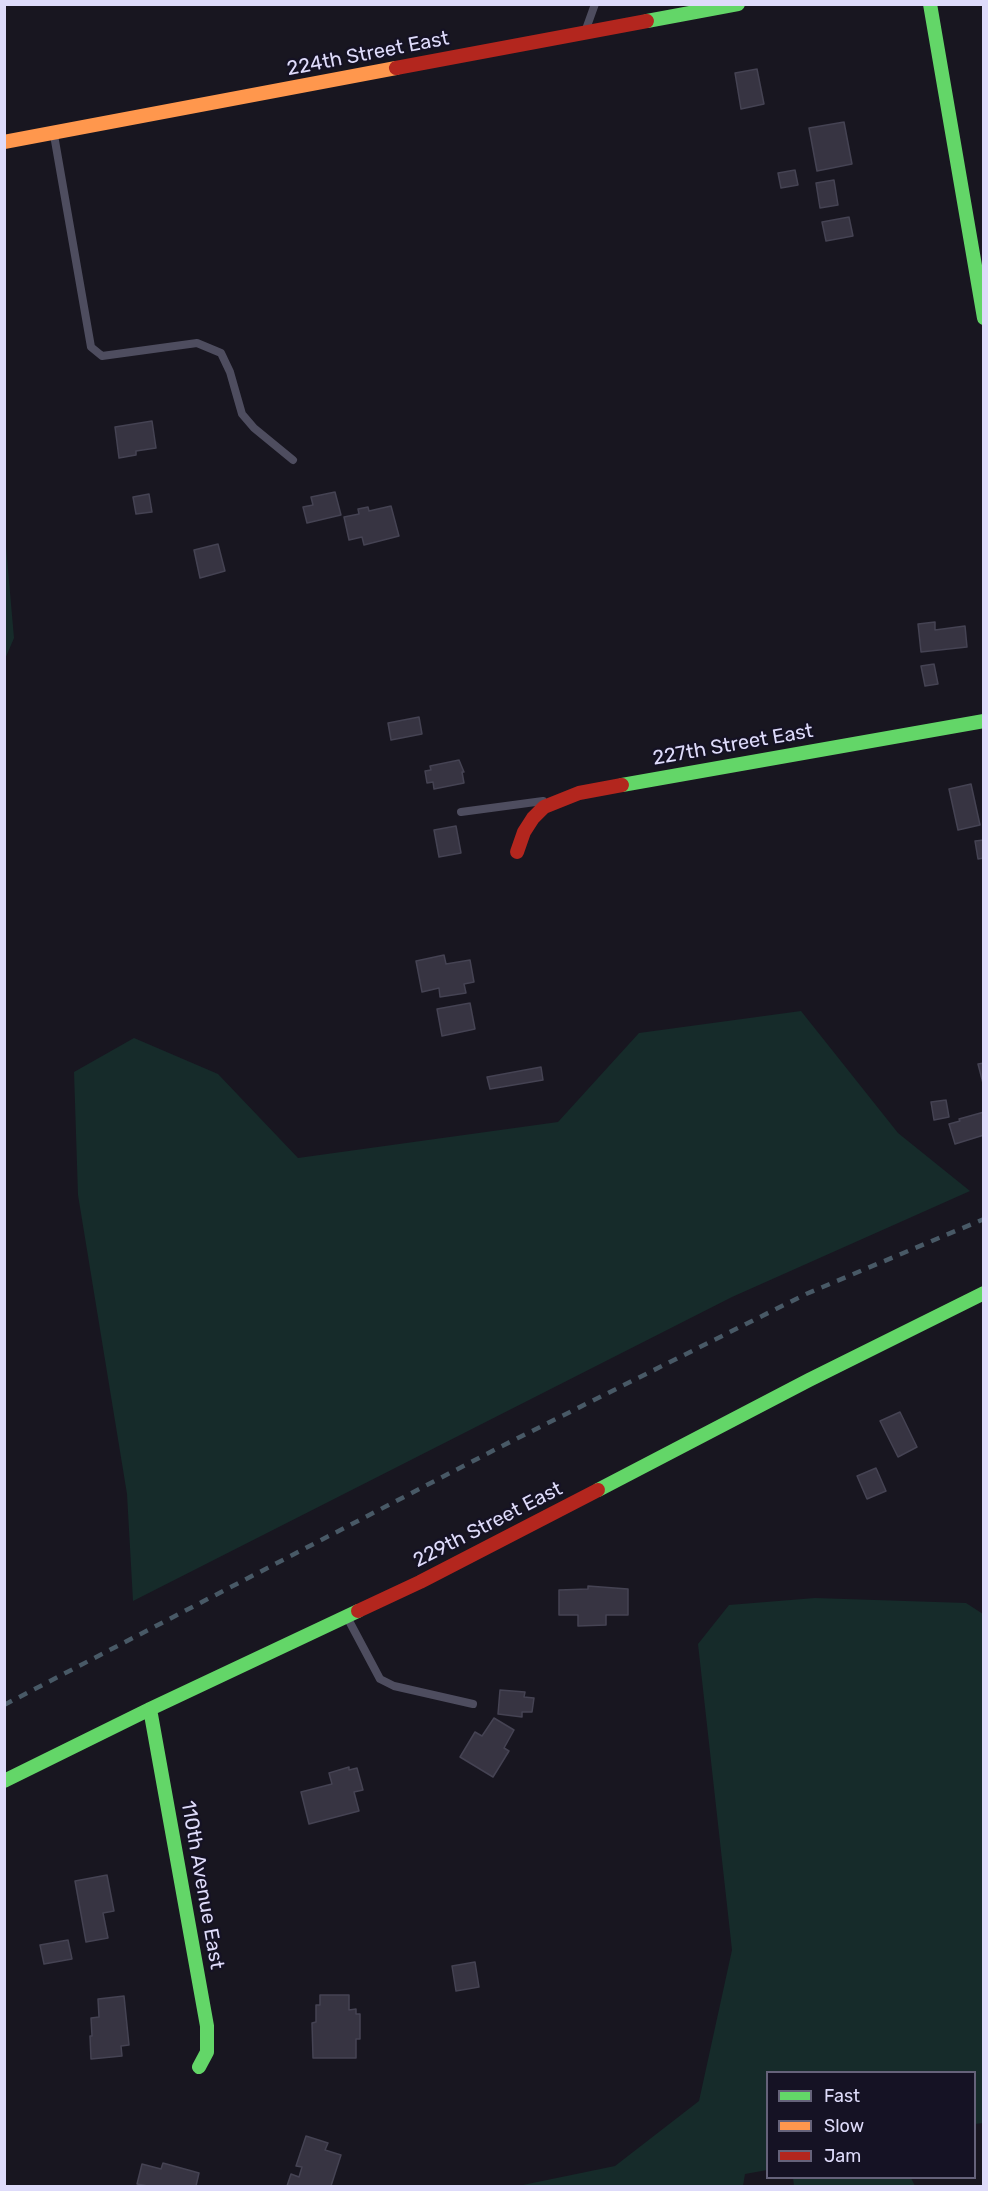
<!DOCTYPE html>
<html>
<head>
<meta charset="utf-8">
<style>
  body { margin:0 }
  #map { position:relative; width:988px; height:2191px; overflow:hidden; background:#181620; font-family:Rubik,sans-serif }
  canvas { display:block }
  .frame { position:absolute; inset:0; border:6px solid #dedbfa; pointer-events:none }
  .legend { position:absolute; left:766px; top:2071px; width:210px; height:108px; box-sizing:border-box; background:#151224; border:2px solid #65627a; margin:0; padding:8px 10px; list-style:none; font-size:18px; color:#dedbfa }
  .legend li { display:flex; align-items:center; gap:12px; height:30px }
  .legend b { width:30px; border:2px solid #65627a }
</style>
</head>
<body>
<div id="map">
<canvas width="988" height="2191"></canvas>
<div class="frame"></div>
<ul class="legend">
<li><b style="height:8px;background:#63d668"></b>Fast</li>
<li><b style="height:8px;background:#ff974d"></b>Slow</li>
<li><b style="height:8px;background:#b3261e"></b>Jam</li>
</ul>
</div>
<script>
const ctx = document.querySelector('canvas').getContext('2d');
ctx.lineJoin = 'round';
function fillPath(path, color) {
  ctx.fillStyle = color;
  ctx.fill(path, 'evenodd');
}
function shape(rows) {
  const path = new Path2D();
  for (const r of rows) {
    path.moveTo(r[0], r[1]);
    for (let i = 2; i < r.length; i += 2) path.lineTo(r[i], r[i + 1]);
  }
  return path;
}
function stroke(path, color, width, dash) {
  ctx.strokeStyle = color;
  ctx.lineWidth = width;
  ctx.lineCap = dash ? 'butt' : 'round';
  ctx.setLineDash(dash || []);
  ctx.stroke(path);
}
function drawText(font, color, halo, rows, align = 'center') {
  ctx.font = font + ' Rubik,sans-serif';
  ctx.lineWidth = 4.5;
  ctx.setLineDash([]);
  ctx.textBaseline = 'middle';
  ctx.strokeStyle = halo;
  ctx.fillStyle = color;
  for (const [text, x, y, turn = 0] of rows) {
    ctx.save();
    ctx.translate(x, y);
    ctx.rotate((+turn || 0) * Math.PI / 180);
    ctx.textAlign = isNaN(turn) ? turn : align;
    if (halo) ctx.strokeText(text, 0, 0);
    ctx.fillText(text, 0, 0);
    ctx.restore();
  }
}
const green = shape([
  [5,535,14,638,5,659,4,659],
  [801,1011,898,1133,970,1191,732,1297,133,1601,127,1494,78,1195,74,1072,134,1038,218,1074,298,1158,558,1122,639,1033],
  [815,1598,966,1603,983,1614,983,2123,975,2124,974,2072,768,2072,767,2170,745,2174,743,2186,518,2186,615,2166,699,2101,732,1950,698,1644,729,1605],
  [793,2178,911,2178,915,2186,794,2186]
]);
const building = shape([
  [757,69,764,104,741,109,735,73,757,69],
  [844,122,852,164,817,171,809,128,844,122],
  [795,170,798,185,781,188,778,173,795,170],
  [834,180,838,205,820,208,816,183,834,180],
  [849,217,853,236,826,241,822,222,849,217],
  [152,421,156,448,136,451,136,455,119,458,115,427,152,421],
  [335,492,341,515,307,523,303,507,313,505,311,497,335,492],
  [149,494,152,512,136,514,133,497,149,494],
  [391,506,399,536,364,545,362,537,349,540,344,517,359,514,358,509,368,507,369,511,391,506],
  [218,544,225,571,200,578,194,550,218,544],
  [935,622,935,630,965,626,967,647,921,652,918,624,935,622],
  [934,664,938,684,925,686,921,666,934,664],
  [419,717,422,734,391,740,388,723,419,717],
  [459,760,464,772,462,772,464,783,434,789,433,782,427,783,425,771,431,770,430,766,459,760],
  [971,784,980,825,958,830,949,789,971,784],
  [456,826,461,853,439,857,434,830,456,826],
  [984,840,984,858,978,859,975,841,984,840],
  [444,955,446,964,470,960,474,982,464,984,466,993,440,997,439,988,422,992,416,961,444,955],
  [470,1003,475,1029,442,1036,437,1009,470,1003],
  [984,1063,984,1087,978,1064,984,1063],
  [541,1067,543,1080,490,1089,487,1077,541,1067],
  [946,1100,949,1117,934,1120,931,1102,946,1100],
  [984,1112,984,1135,955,1144,949,1124,960,1121,959,1119,984,1112],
  [900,1412,917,1447,898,1457,880,1421,900,1412],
  [876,1468,886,1491,867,1499,857,1476,876,1468],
  [588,1586,628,1589,628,1615,606,1615,606,1625,578,1626,578,1615,559,1615,559,1590,588,1589,588,1586],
  [500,1690,525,1692,524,1697,534,1698,532,1712,522,1712,522,1717,498,1714,500,1690],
  [494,1718,514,1730,504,1748,509,1751,493,1777,460,1757,475,1732,482,1736,494,1718],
  [349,1767,349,1770,357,1768,363,1790,354,1792,359,1811,309,1824,301,1792,332,1784,329,1773,349,1767],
  [107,1875,114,1911,103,1913,108,1938,86,1942,75,1881,107,1875],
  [68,1940,72,1959,44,1964,40,1945,68,1940],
  [475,1962,479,1987,456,1991,452,1966,475,1962],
  [320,1995,349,1995,349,2010,356,2009,356,2014,360,2014,360,2039,356,2039,356,2058,313,2058,312,2023,316,2022,316,2005,320,2005,320,1995],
  [124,1996,129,2045,121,2046,122,2056,91,2059,90,2036,92,2036,91,2018,99,2017,98,1999,124,1996],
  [306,2136,328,2143,325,2150,341,2155,331,2186,287,2186,291,2174,299,2177,302,2167,296,2166,306,2136],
  [163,2163,199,2173,196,2186,148,2186,137,2184,142,2164,161,2169,163,2163]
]);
const lane = shape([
  [586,29,595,4],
  [54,135,91,347,102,356,197,343,221,353,230,372,242,414,254,428,293,460],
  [461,812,543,801],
  [347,1617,380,1679,394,1686,473,1704]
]);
const fast = shape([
  [930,4,984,318],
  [647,21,738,4],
  [622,785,984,721],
  [598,1490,809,1380,984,1293],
  [150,1709,207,2026,207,2052,199,2067],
  [4,1781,150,1709,358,1611]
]);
const slow = shape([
  [4,142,396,68]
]);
const jam = shape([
  [396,68,647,21],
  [517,852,524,832,533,818,544,807,579,793,622,785],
  [358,1611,420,1582,598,1490]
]);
const rail = shape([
  [4,1705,500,1447,806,1294,984,1219]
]);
const streetNames = [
  ["224th Street East",368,54,-11],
  ["227th Street East",733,745,-10],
  ["229th Street East",488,1525,-27],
  ["110th Avenue East",202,1885,80]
];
fillPath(green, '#162b2a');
fillPath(building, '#373442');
stroke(building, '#454353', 1.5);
stroke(lane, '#4e4d5f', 8);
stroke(fast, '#63d668', 14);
stroke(slow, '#ff974d', 14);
stroke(jam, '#b3261e', 14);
stroke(rail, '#485966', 4.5, [9, 8]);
drawText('20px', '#dedbfa', '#151224', streetNames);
</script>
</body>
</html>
